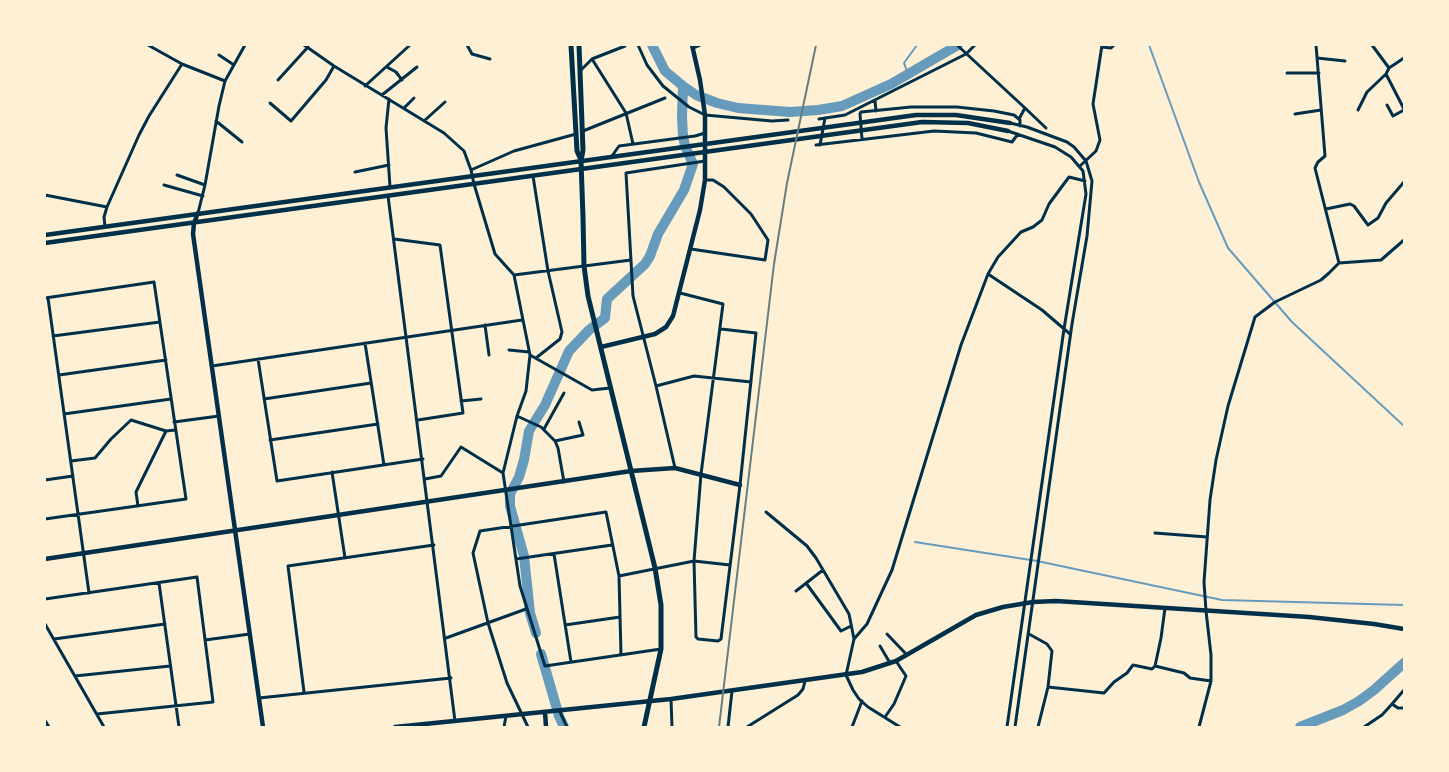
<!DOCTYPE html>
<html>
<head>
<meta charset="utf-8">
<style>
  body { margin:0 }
  #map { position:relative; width:1449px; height:772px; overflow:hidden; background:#fdf0d5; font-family:"Varela Round",sans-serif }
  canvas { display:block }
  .frame { position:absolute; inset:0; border:46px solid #fdf0d5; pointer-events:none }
</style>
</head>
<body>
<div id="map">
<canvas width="1449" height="772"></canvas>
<div class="frame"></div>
</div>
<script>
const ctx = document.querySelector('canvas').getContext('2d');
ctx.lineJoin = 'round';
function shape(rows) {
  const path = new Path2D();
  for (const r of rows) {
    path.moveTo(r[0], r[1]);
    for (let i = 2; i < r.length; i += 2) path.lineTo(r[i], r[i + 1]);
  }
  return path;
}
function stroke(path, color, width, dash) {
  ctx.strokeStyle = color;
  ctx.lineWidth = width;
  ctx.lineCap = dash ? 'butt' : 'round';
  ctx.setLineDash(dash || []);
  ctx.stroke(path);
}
const stream = shape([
  [1149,45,1199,182,1228,248,1292,322,1404,426],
  [908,74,904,63,917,45],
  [915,542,1037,561,1222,600,1404,605]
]);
const river = shape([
  [652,45,665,71,683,86,696,95,717,103,738,108,790,112,818,110,842,106,891,84,958,45],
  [536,633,530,613,524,556,510,506,510,494,519,477,524,460,529,431,545,405,569,351,589,330,605,318,607,299,645,264,650,256,658,234,684,190,693,164,685,146,683,136,682,117,683,86],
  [541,654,559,716,564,727],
  [1300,727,1343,710,1359,701,1374,690,1404,663]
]);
const minor = shape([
  [148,45,182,64,225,81],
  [304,45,334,66,444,133,464,151,471,170,474,184,495,254,514,275,530,355,526,391,517,416,503,473,520,586,545,666,661,649],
  [467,45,472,54,490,59],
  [638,45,647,65,663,86,689,107,705,115,772,121,788,120],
  [957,45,1025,108,1019,119],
  [1372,45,1389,68],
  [1102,47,1111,48,1114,45],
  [693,48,700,45],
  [219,55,234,65],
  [1317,58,1345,61],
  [1404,58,1389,68,1386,74,1404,109],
  [592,59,626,113,633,144],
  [387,67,396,72,402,80],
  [581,70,592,59,625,46],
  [1287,73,1319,73],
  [278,80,308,47],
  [365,86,410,45],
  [382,95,417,67],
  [389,99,386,128,390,187],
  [875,101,876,111],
  [270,103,291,121,326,80,334,66],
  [1387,105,1393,116,1404,110],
  [404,108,414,98],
  [1025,108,1046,128],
  [1358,110,1367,92,1386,74],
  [1295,114,1321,110],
  [819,119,845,115,966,54,975,45],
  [216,121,242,142],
  [424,121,445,102],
  [1010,123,1027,127,1067,142,1074,147,1086,161,1092,181,1087,236,1072,324,1015,727],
  [583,131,665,98],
  [862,139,860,114,861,112,911,107,957,107,994,111,1014,115,1020,120,1020,126],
  [816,145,934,131,976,133,1012,142,1018,134],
  [820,145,825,118],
  [612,156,619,146,695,136,705,133],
  [1080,166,1096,151,1100,140,1093,104,1102,45],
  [471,170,514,151,576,134],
  [355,172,389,165],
  [177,175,205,185],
  [533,176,548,271,562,332,560,339,536,358],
  [164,185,203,196],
  [45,195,107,207],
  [388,196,455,721],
  [1326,209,1350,204,1354,206,1368,225,1378,218,1386,203,1404,182],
  [198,213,205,185,219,106,225,81,245,45],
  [105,227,104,217,107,207,139,135,149,116,182,64],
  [394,239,440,245,463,413,418,420],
  [691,249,765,260,768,240,751,214,724,187,713,180,705,180],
  [1339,263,1381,260,1404,240],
  [988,274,1042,310,1070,334],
  [514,275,631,260],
  [680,293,723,304,701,474,694,561,696,637,698,639,718,641,721,639,740,485,756,333,721,329],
  [45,298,154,282,186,499,45,519],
  [48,298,89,593],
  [485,325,489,355],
  [53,336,160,322],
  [365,343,384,465],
  [509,350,529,352],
  [530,355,592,390,610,388],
  [258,359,277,481,423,459],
  [212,366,522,320],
  [59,375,166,360],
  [656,386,694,376,751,382],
  [264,399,371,383],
  [461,401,481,399],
  [64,414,171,399],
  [517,416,541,427,555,441,558,448,564,482],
  [174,422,219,416],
  [544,429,564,393],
  [270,440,378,424],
  [555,441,583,435,579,422],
  [71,461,95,458,111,439,131,420,166,431,175,430],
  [675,468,656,386,633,296,626,173,705,161],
  [332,472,345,558],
  [425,479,441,476,461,447,503,473],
  [45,480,73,476],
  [138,506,136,492,166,431],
  [766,512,807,546,816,558,849,614,854,639,846,675,853,690,859,699,868,707,900,727],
  [1155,533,1207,537],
  [554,554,571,662],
  [516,559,612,545],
  [619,576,694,561,730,565],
  [159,583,179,727],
  [806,583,841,631,851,626],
  [796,591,823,570],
  [45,599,197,577,213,702,97,714],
  [45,624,104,727],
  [565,625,620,617],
  [887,634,907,655],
  [1029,634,1047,644,1052,651,1048,687],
  [446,638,526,609],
  [54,639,165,624],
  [854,639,867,624,892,570,961,345,988,274,998,257,1021,232,1033,227,1042,220,1049,204,1069,177,1085,181],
  [205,640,250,634],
  [880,646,890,663],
  [1155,666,1161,638,1165,608],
  [75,676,170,666],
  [304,692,288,566,434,545],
  [259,698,451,678],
  [671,699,672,727],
  [1392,704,1404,690],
  [559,710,567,727],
  [885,717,894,704,906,676,896,661],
  [504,727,506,716],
  [528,727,507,683,488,623,473,553,480,531,606,512,619,576,621,655],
  [728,727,732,691],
  [747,727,798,695,803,689,805,681],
  [852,727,862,701],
  [1007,727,1064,329,1086,194,1083,171,1071,157,1055,147,1008,131],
  [1038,727,1048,687,1104,693,1114,682,1127,673,1133,665,1152,669,1155,666,1184,673,1190,678,1211,681],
  [1199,727,1211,681,1211,655,1206,611,1204,582,1210,500,1216,460,1228,406,1255,317,1275,302,1321,280,1329,273,1339,263,1315,168,1318,162,1325,156,1316,45],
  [1364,727,1382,715,1392,704,1398,708,1404,708]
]);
const tertiary = shape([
  [198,213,194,223,193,234,263,727],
  [45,235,916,115,956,115,1010,123],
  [45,243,922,122,968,123,1008,131],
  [601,347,655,334,666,327,673,316,700,210,705,180,705,115,700,80,692,45],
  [45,559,631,471,675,468,740,485],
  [545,712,546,727],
  [45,722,48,727],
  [395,727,671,699,862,672,896,661,976,615,1003,607,1033,602,1056,601,1309,617,1374,624,1404,629]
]);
const primary = shape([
  [571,45,577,151,581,160],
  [579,45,583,150,581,161,583,217,584,266,588,296,655,568,661,605,661,649,644,727]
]);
const rail = shape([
  [719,727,774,264,787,183,816,45]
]);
stroke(stream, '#669bbc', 2);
stroke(river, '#669bbc', 10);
stroke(minor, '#003049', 3);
stroke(tertiary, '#003049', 4.5);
stroke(primary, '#003049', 5);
stroke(rail, '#657d81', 2);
</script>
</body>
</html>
